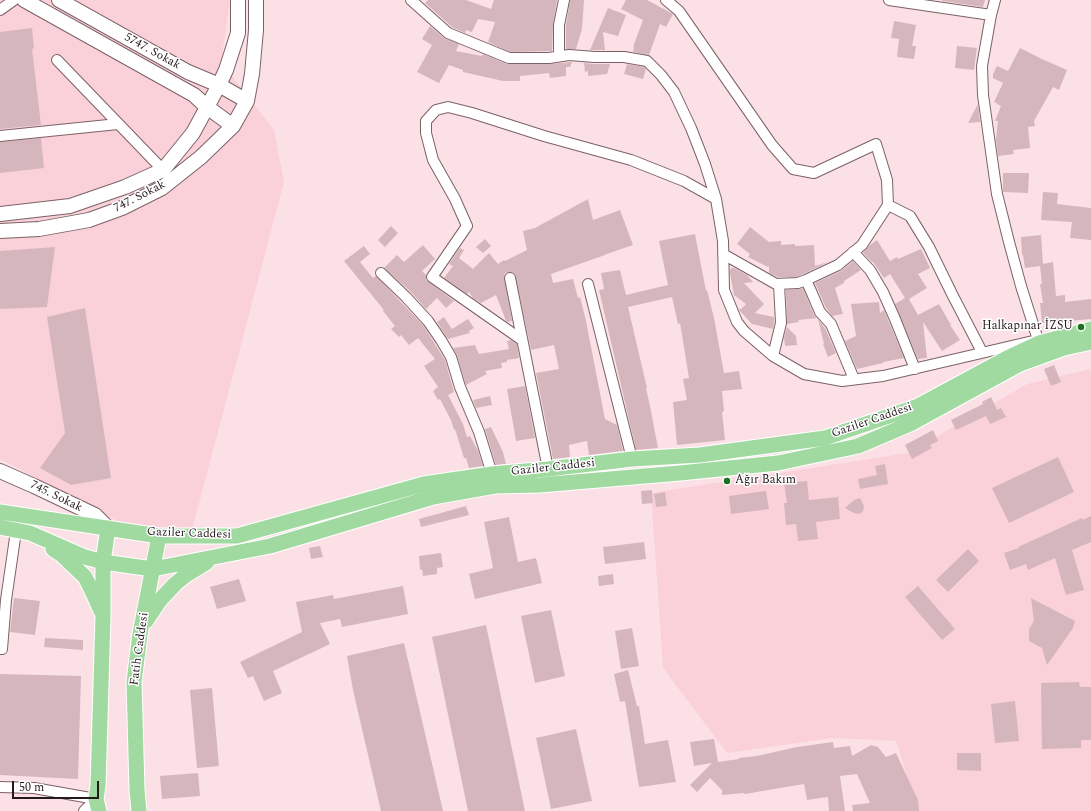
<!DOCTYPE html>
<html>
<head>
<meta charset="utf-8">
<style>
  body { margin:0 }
  #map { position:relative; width:1091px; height:811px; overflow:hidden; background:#fbe1e6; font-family:Spectral,serif }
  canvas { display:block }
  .scale { position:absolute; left:12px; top:781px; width:87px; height:18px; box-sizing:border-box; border:2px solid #25191c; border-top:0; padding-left:5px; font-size:12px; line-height:14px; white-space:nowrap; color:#25191c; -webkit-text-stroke:3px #fff; paint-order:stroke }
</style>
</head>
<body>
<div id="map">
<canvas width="1091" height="811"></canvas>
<div class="scale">50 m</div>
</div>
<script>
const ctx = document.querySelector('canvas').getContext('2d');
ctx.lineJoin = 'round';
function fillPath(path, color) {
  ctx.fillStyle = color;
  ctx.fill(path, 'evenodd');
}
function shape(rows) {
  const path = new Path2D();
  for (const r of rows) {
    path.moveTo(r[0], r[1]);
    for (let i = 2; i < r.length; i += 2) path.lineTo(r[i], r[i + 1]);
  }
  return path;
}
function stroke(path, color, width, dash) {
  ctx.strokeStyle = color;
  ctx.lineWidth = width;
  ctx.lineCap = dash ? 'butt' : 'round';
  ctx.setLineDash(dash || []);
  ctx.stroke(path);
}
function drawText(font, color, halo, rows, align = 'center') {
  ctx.font = font + ' Spectral,serif';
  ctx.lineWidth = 3;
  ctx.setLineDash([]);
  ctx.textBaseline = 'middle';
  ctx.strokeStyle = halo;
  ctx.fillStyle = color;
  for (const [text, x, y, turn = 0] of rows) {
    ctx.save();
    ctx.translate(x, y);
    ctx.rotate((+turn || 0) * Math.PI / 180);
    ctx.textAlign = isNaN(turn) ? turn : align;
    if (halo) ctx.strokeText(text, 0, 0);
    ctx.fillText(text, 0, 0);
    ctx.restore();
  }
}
const built = shape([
  [0,0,230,0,221,62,274,130,284,182,191,534,119,522,0,459],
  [1090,369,1091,374,1091,811,918,811,896,741,832,738,727,753,663,668,651,493,908,453,1027,384]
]);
const building = shape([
  [428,0,466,0,491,9,494,0,557,0,553,24,552,51,510,52,488,42,495,22,478,19,472,32,466,30,465,33,452,27,425,3],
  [570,0,584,0,582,29,576,49,566,49,566,26],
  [626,0,647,0,673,14,666,27,660,24,649,55,633,52,634,47,633,47,643,20,621,9],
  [942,0,985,0,983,7,942,1],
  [608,8,626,15,618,36,603,32,605,50,590,50],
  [894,21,916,25,912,46,916,46,914,59,897,57,899,39,891,38],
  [430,26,444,38,459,44,456,51,482,56,483,54,507,64,549,64,572,62,570,67,566,67,566,76,550,78,549,73,520,76,520,81,503,81,463,72,463,70,449,65,439,83,417,72,432,45,422,39],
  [32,28,34,48,32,49,41,125,0,129,0,32],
  [957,46,977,48,974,70,955,68],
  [1020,48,1042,59,1067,70,1059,90,1053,87,1034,121,1035,126,1028,127,1030,148,1013,150,1014,154,998,156,996,139,998,121,995,121,1001,106,994,102,1003,83,993,78,993,74,997,66,1008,71],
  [584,63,595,64,610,64,607,74,588,76,588,71,585,72],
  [627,64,644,67,646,69,643,79,624,74],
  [978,104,980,122,968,123],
  [41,138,44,168,0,173,0,142],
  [1003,173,1029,173,1028,193,1003,192],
  [1043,192,1058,193,1057,204,1091,208,1091,240,1070,238,1072,222,1041,220],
  [588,199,593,220,620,210,633,245,604,255,605,255,551,274,553,283,573,279,578,298,580,297,586,321,605,419,617,425,623,451,589,455,587,441,569,445,570,457,553,459,536,373,559,369,554,345,531,350,515,274,512,272,508,272,505,273,504,276,512,321,508,322,506,321,496,295,481,303,473,298,469,292,467,294,444,278,453,266,449,264,460,248,464,250,459,258,473,269,489,253,498,264,504,260,505,261,527,250,523,231,535,228],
  [391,226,398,233,385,247,378,240],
  [750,227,769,242,781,241,781,245,795,244,795,246,814,245,815,266,828,262,797,277,778,277,769,273,769,266,768,267,748,257,750,254,737,244],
  [695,234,706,291,707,290,714,318,724,373,739,371,742,389,722,391,724,411,722,412,725,440,677,445,673,402,687,400,683,379,689,378,680,323,678,324,672,297,628,307,647,388,646,388,650,406,658,448,636,450,599,290,604,289,601,273,620,270,626,295,668,285,659,241],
  [1041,235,1043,264,1053,262,1056,296,1065,295,1065,302,1091,299,1091,319,1069,321,1070,323,1058,324,1058,322,1042,323,1040,303,1043,303,1040,284,1042,284,1040,266,1025,268,1023,255,1022,255,1021,237],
  [485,239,491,246,483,253,476,247],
  [877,240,890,261,897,257,898,259,921,249,930,268,918,274,927,288,909,299,918,315,939,304,951,325,950,325,960,340,942,351,923,322,927,358,918,359,895,304,905,298,890,274,884,278,873,262,872,262,863,253,870,245],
  [423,245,435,259,422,271,426,275,426,280,454,301,446,308,437,298,426,309,411,292,384,268,397,255,404,262],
  [364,246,370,254,360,262,373,278,376,276,401,302,423,325,445,360,454,392,448,395,463,424,467,437,470,436,478,451,483,466,469,468,466,458,464,458,455,429,454,430,451,420,440,399,438,400,433,391,435,390,435,389,438,387,424,366,435,359,418,338,409,345,401,335,399,337,391,329,395,326,383,311,384,310,344,261],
  [55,247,47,307,0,309,0,251],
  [853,261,861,270,844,281,844,283,835,288,843,314,832,316,826,308,815,283,841,271],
  [731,268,734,268,747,275,753,282,744,283,764,304,755,313,774,317,774,322,773,329,752,324,740,311,739,309,741,309,746,304,734,295,730,273,730,269,731,270],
  [803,288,814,315,817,318,798,320,799,322,787,324,786,290,798,289],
  [879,302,880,313,884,310,904,358,883,362,883,363,857,369,845,341,856,336,851,304],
  [85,308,111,478,71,485,40,468,65,433,47,317],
  [444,317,452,329,468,319,474,328,469,331,470,333,448,339,437,322],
  [818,319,825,328,836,353,828,357,823,344,824,344],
  [787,327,796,336,797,345,785,346,784,338],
  [511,340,517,344,519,358,507,360,507,362,501,363,502,368,485,371,487,374,466,385,457,355,453,348,475,345,479,354,509,349,507,341],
  [1054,365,1061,382,1051,386,1044,369],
  [525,386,535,438,516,441,507,389],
  [490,396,492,405,476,408,473,400],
  [991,397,997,410,1001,408,1006,417,990,424,986,416,956,430,951,420,983,404,982,402],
  [491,427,503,452,506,464,496,465,485,429],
  [933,430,938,441,930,445,932,448,912,459,905,445],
  [1058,457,1074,492,1009,523,992,488],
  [885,464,888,484,860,489,858,479,877,475,875,466],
  [807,481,809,500,838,497,840,519,816,522,818,539,798,541,796,524,786,525,784,503,787,503,784,483],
  [652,490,653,503,642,504,641,491],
  [766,491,769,509,731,514,729,496],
  [665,492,667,506,656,507,654,494],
  [860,498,864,506,863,511,861,513,859,514,854,513,845,508,854,500],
  [466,506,469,515,421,527,419,519],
  [1091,516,1091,542,1072,550,1084,590,1066,595,1055,558,1028,570,1026,564,1010,570,1004,553,1019,548,1018,547,1082,518,1083,520],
  [509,517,518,562,536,558,542,583,475,599,469,574,493,568,484,522],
  [644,542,646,559,605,564,603,547],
  [320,546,323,557,311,559,309,548],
  [968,549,979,561,948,592,936,580],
  [441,553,443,567,437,568,437,574,423,576,422,569,420,570,419,556],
  [613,574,614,584,599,586,598,576],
  [239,579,246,601,217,609,210,587],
  [403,586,408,614,342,627,340,619,320,623,330,644,273,671,282,693,264,701,253,676,248,678,240,662,302,632,296,602,333,595,334,599],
  [918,586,955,629,942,640,905,597],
  [14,598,40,601,35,635,10,632],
  [1031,598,1075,621,1073,628,1047,665,1042,648,1029,641,1029,629,1034,621],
  [551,610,565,676,535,683,521,616],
  [486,625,525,811,468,811,432,637],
  [632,628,639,666,621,669,615,631],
  [45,638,83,640,83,650,44,647],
  [404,643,443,811,381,811,353,690,347,656],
  [628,670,637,706,639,706,645,744,668,740,676,782,639,787,625,701,620,702,614,674],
  [0,674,81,676,78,779,0,775],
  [1079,682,1080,687,1091,687,1091,740,1081,740,1081,748,1042,749,1041,683],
  [212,688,219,766,197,768,190,690],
  [1015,701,1019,741,995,743,991,704],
  [576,729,592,801,551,809,536,738],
  [714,739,718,762,739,759,739,758,757,756,797,747,833,742,834,748,850,746,852,756,871,745,878,747,886,757,896,753,918,800,919,811,853,811,852,805,870,803,857,774,840,776,845,811,829,811,828,797,807,800,804,784,745,794,744,793,722,795,722,790,710,778,697,792,690,785,712,763,694,766,690,742],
  [957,753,981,753,981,771,957,770],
  [198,773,200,796,162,799,160,776]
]);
const minor = shape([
  [411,0,448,33,509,58,549,58,569,55,595,57,624,57,647,61,661,75,674,92,691,128,705,164,716,199,723,241,724,290,737,322,744,331,773,356,804,374,842,381,883,376,1033,341],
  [666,0,679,11,772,145,793,169,814,173,876,144,887,180,888,205,862,245,838,265,806,280,798,283,776,284,723,254],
  [889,0,991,15],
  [995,0,991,15,982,66,983,95,997,194,1009,242,1021,286,1039,343],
  [0,10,14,0],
  [559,56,559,25,564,0],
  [57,60,163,170],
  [0,136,118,124],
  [888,205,910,216,929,247,952,294,982,352],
  [853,252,870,270,883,292,895,319,915,369],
  [381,273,406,297,428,321,441,340,451,357,460,387,479,432,492,474],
  [510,278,548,469],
  [806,280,811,291,820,312,831,324,854,379],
  [588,284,632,459],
  [522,340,432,277,467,226,455,199,433,160,426,133,426,121,436,110,448,107,472,113,544,136,631,160,684,181,716,199],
  [773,356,781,323,779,284],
  [0,649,2,649,6,600,16,531],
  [0,787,34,788,96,799],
  [84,811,96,799]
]);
const secondary = shape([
  [24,0,194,95,207,107,233,126],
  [59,0,188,72,219,85,247,101],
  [0,214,70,206,125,187,163,170,193,133,219,85,226,70,238,33,238,0],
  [0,231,39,229,89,220,122,208,162,188,201,157,233,126,247,101,252,74,256,30,256,0],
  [0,471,34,486,95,515,108,528]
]);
const primary = shape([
  [0,512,159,536,237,536,424,484,492,474,548,469,632,459,700,455,825,438,918,406,1007,358,1039,343,1091,329],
  [0,527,30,533,85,557,103,562,153,569,270,546,433,497,495,486,540,485,680,473,778,463,858,446,912,423,1020,364,1064,348,1091,342],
  [53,549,62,555,85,577,92,591,101,611],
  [146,621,160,600,175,584,186,575,207,562],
  [99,811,96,799,98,786,103,616,103,562,108,528],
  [139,811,137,790,134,682,140,634,159,536]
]);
const markers = [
  [1081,327,4,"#19731f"],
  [727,481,4,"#19731f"]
];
const streetNames = [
  ["5747. Sokak",152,52,29],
  ["747. Sokak",140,197,-27],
  ["Gaziler Caddesi",872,421,-19],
  ["Gaziler Caddesi",553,468,-6],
  ["745. Sokak",56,497,26],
  ["Gaziler Caddesi",189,534,2],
  ["Fatih Caddesi",140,649,-82]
];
const poiNames = [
  ["Halkapınar İZSU",1073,327],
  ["Ağır Bakım",735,481,"left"]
];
fillPath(built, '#fad1d9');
fillPath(building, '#d6b6bd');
stroke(minor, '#7c6166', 12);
stroke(secondary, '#7c6166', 16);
stroke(primary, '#fff', 17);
stroke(minor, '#fff', 10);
stroke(secondary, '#fff', 14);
stroke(primary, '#a1daa1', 15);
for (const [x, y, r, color] of markers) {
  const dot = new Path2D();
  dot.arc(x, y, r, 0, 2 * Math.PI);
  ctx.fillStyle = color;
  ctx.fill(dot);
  stroke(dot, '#fff', 1.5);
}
drawText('12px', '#25191c', '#fff', streetNames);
drawText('12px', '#25191c', '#fff', poiNames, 'right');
</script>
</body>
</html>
